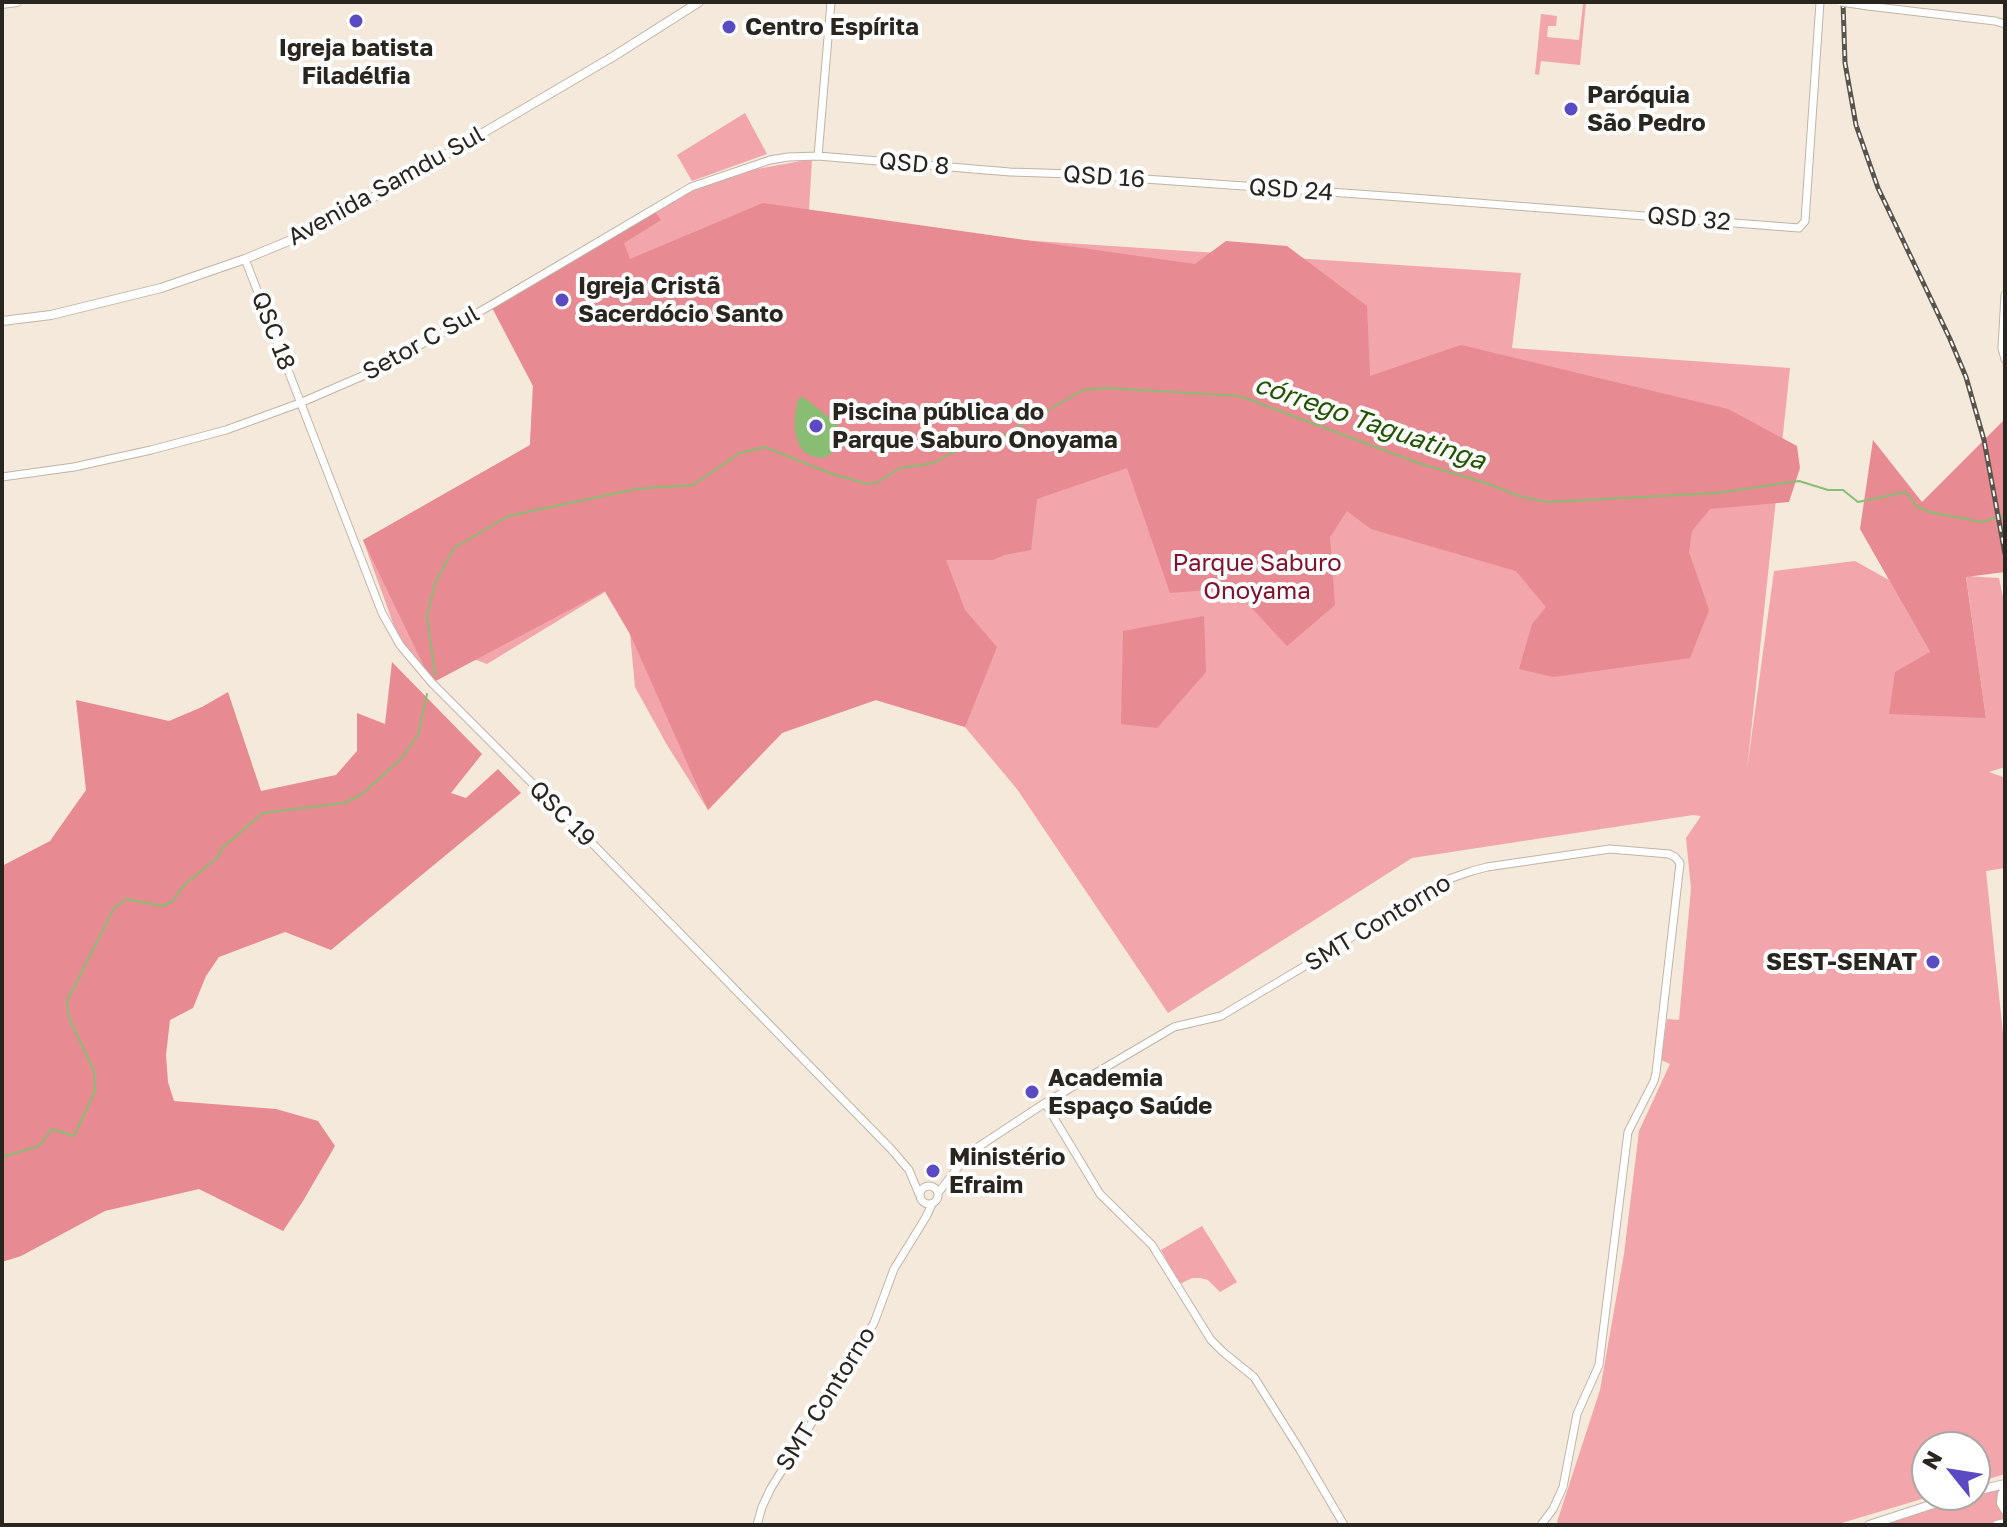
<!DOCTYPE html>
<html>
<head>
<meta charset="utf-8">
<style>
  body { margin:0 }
  #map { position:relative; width:2007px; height:1527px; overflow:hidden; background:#f4e9da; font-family:"Golos Text",sans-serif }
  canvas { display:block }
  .frame { position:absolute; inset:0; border:4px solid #29251f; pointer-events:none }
  .north { position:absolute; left:1911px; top:1431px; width:80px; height:80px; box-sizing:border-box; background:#fff; border:2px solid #a9a8a5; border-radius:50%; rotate:300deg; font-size:22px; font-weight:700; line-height:32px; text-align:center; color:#29251f }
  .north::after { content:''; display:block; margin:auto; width:28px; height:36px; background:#5a4bc4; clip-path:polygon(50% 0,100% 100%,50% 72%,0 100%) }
</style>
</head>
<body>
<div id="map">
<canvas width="2007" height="1527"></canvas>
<div class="frame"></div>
<div class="north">N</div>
</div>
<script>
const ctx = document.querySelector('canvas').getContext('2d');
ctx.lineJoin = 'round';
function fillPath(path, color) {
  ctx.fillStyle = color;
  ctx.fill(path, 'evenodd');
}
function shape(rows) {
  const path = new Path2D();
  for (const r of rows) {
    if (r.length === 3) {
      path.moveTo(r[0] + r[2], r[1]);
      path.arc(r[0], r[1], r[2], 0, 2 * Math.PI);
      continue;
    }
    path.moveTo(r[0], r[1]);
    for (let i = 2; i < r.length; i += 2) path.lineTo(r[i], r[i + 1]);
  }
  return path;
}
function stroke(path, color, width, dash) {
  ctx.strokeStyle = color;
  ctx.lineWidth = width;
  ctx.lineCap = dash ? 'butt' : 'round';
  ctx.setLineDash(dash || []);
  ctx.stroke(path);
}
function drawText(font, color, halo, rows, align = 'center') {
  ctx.font = font + ' "Golos Text",sans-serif';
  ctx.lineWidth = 8;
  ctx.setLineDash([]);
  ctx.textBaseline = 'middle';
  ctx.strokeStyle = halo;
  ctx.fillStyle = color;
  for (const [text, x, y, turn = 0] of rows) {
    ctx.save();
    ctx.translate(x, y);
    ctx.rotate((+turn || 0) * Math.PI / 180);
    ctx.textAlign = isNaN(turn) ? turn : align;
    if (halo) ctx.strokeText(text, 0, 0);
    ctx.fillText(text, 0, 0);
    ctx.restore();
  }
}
const green = shape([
  [1567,2,1586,2,1580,65,1541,61,1539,75,1535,74,1541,14,1557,16,1556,26,1548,26,1547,37,1579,40,1583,4],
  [745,113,767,154,692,181,677,155],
  [812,159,808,226,1521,273,1512,348,1790,368,1747,770,1774,571,1855,561,1889,580,1930,652,1986,718,1966,576,1999,578,2005,606,2005,767,1989,772,2003,777,2005,779,2005,868,1986,871,2005,1053,2005,1474,1975,1483,1975,1447,1927,1447,1927,1495,1935,1495,1835,1525,1559,1525,1557,1522,1600,1390,1624,1254,1639,1131,1670,1064,1661,1060,1667,1019,1679,1020,1691,889,1686,838,1701,816,1693,815,1412,858,1168,1013,1017,789,965,727,876,700,809,717,782,733,708,810,667,745,635,687,630,634,605,592,487,664,471,658,432,683,401,645,363,540,435,508,530,445,533,386,495,305,689,190,746,171],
  [1202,1226,1237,1282,1220,1292,1208,1280,1200,1278,1192,1278,1180,1284,1161,1250],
  [2005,1485,2005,1523,1995,1525,1884,1525]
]);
const forest = shape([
  [763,203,1195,264,1226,241,1287,246,1367,306,1370,376,1461,345,1728,409,1797,446,1800,468,1789,502,1710,509,1692,531,1689,552,1709,610,1690,658,1553,677,1519,669,1532,624,1546,607,1516,571,1371,529,1347,511,1330,537,1335,605,1287,646,1233,588,1170,593,1127,468,1037,499,1031,550,1004,555,993,560,946,560,965,610,997,647,965,727,876,700,782,733,708,810,630,634,605,591,432,683,363,540,530,445,533,386,489,302,654,210,661,220,624,243,630,259],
  [2005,419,2005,572,1966,577,1986,718,1889,714,1895,672,1930,652,1860,529,1873,440,1922,502],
  [1204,616,1206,672,1157,728,1121,724,1123,631],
  [392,662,482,754,451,793,466,798,498,769,521,793,331,950,285,932,219,957,206,976,193,1008,170,1020,166,1055,168,1082,174,1101,276,1109,318,1121,335,1146,303,1201,283,1231,199,1189,105,1211,21,1256,2,1262,2,866,50,841,86,790,76,700,169,721,202,707,228,692,261,791,336,775,357,751,357,713,385,724]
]);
const water = shape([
  [803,397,835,422,839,428,840,436,836,446,831,454,823,458,815,457,805,453,799,445,795,431,795,416,797,403,799,398]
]);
const stream = shape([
  [435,675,427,616,435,583,454,548,508,516,636,489,693,485,740,453,765,447,832,474,868,484,876,483,900,468,934,463,951,453,1001,437,1083,390,1107,388,1240,396,1418,463,1486,483,1519,496,1547,502,1717,493,1799,481,1828,490,1843,490,1858,502,1906,492,1916,506,1929,512,1982,522,2005,515],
  [2,1157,39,1146,52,1129,74,1136,95,1091,94,1071,69,1018,67,1001,114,908,126,899,162,906,172,902,184,885,218,857,222,848,263,813,344,803,362,794,400,760,418,735,427,694]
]);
const minor = shape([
  [1868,6,1995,21,2005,24],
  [818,156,831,2],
  [245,259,382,613,400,645,432,683,589,840,891,1149,909,1170,919,1194],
  [2005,295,2002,348,2005,359],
  [2,477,74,467,151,450,226,430,300,403,374,371,493,304,691,187,770,160,788,157,818,156,1010,172,1074,174,1400,197,1799,228,1805,221,1820,2],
  [1045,1103,1100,1194,1152,1245,1211,1340,1223,1352,1254,1377,1300,1450,1344,1525],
  [929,1195,9],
  [938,1193,959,1166,978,1147,1045,1103,1174,1027,1221,1016,1325,954,1397,908,1446,880,1472,871,1487,867,1610,849,1669,854,1675,857,1680,863,1656,1073,1654,1081,1628,1132,1599,1365,1577,1414,1563,1487,1553,1509,1541,1525],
  [757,1525,762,1507,771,1488,874,1323,894,1269,926,1217,932,1204]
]);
const major = shape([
  [2,4,17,2],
  [2,321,51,315,161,288,245,259,308,233,367,201,614,56,699,2],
  [2005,1490,2002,1494,2001,1503,2005,1510],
  [1975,1491,2005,1484],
  [1869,1525,1961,1495],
  [1997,1525,2005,1523]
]);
const rail = shape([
  [1843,2,1845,63,1856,125,1878,188,1950,339,1966,377,1984,440,2005,554]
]);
const minorBridge = shape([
  [1841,2,1868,6]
]);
const markers = [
  [356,21,8,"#5a4bc4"],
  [729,27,8,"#5a4bc4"],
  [1571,109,8,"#5a4bc4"],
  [562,300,8,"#5a4bc4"],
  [816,426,8,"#5a4bc4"],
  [1933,962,8,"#5a4bc4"],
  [1032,1092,8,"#5a4bc4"],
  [933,1171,8,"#5a4bc4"]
];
const poiNames = [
  ["Centro Espírita",745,27],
  ["Igreja batista",356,48,"center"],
  ["Filadélfia",356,76,"center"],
  ["Paróquia",1587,95],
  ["São Pedro",1587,123],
  ["Igreja Cristã",578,286],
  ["Sacerdócio Santo",578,314],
  ["Piscina pública do",832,412],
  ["Parque Saburo Onoyama",832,440],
  ["SEST-SENAT",1917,962,"right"],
  ["Academia",1048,1078],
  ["Espaço Saúde",1048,1106],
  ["Ministério",949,1157],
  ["Efraim",949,1185]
];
const streetNames = [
  ["QSD 8",914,164,5],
  ["QSD 16",1104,177,4],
  ["Avenida Samdu Sul",386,186,-29],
  ["QSD 24",1291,190,4],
  ["QSD 32",1689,219,5],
  ["QSC 18",273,331,69],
  ["Setor C Sul",421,343,-29],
  ["QSC 19",562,814,45],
  ["SMT Contorno",1378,923,-31],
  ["SMT Contorno",826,1399,-58]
];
const parkNames = [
  ["Parque Saburo",1257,563],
  ["Onoyama",1257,591]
];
const waterNames = [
  ["córrego Taguatinga",1370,423,19]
];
fillPath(green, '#f2a5aa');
fillPath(forest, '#e88a91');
fillPath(water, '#89bd73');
stroke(stream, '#89bd73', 2);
stroke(minor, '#bfb5a7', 9);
stroke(major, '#bfb5a7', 10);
stroke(minor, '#fff', 7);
stroke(major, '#fff', 8);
stroke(rail, '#58534b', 5);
stroke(rail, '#fff', 2, [6]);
stroke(minorBridge, '#bfb5a7', 9, []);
stroke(minorBridge, '#fff', 7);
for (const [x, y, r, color] of markers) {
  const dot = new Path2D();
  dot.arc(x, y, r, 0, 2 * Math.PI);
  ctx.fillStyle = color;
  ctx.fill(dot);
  stroke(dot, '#fff', 3);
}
drawText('bold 24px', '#29251f', '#fff', poiNames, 'left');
drawText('24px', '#29251f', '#fff', streetNames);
drawText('24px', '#83112c', '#fff', parkNames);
drawText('italic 26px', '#225303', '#fff', waterNames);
</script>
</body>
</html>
